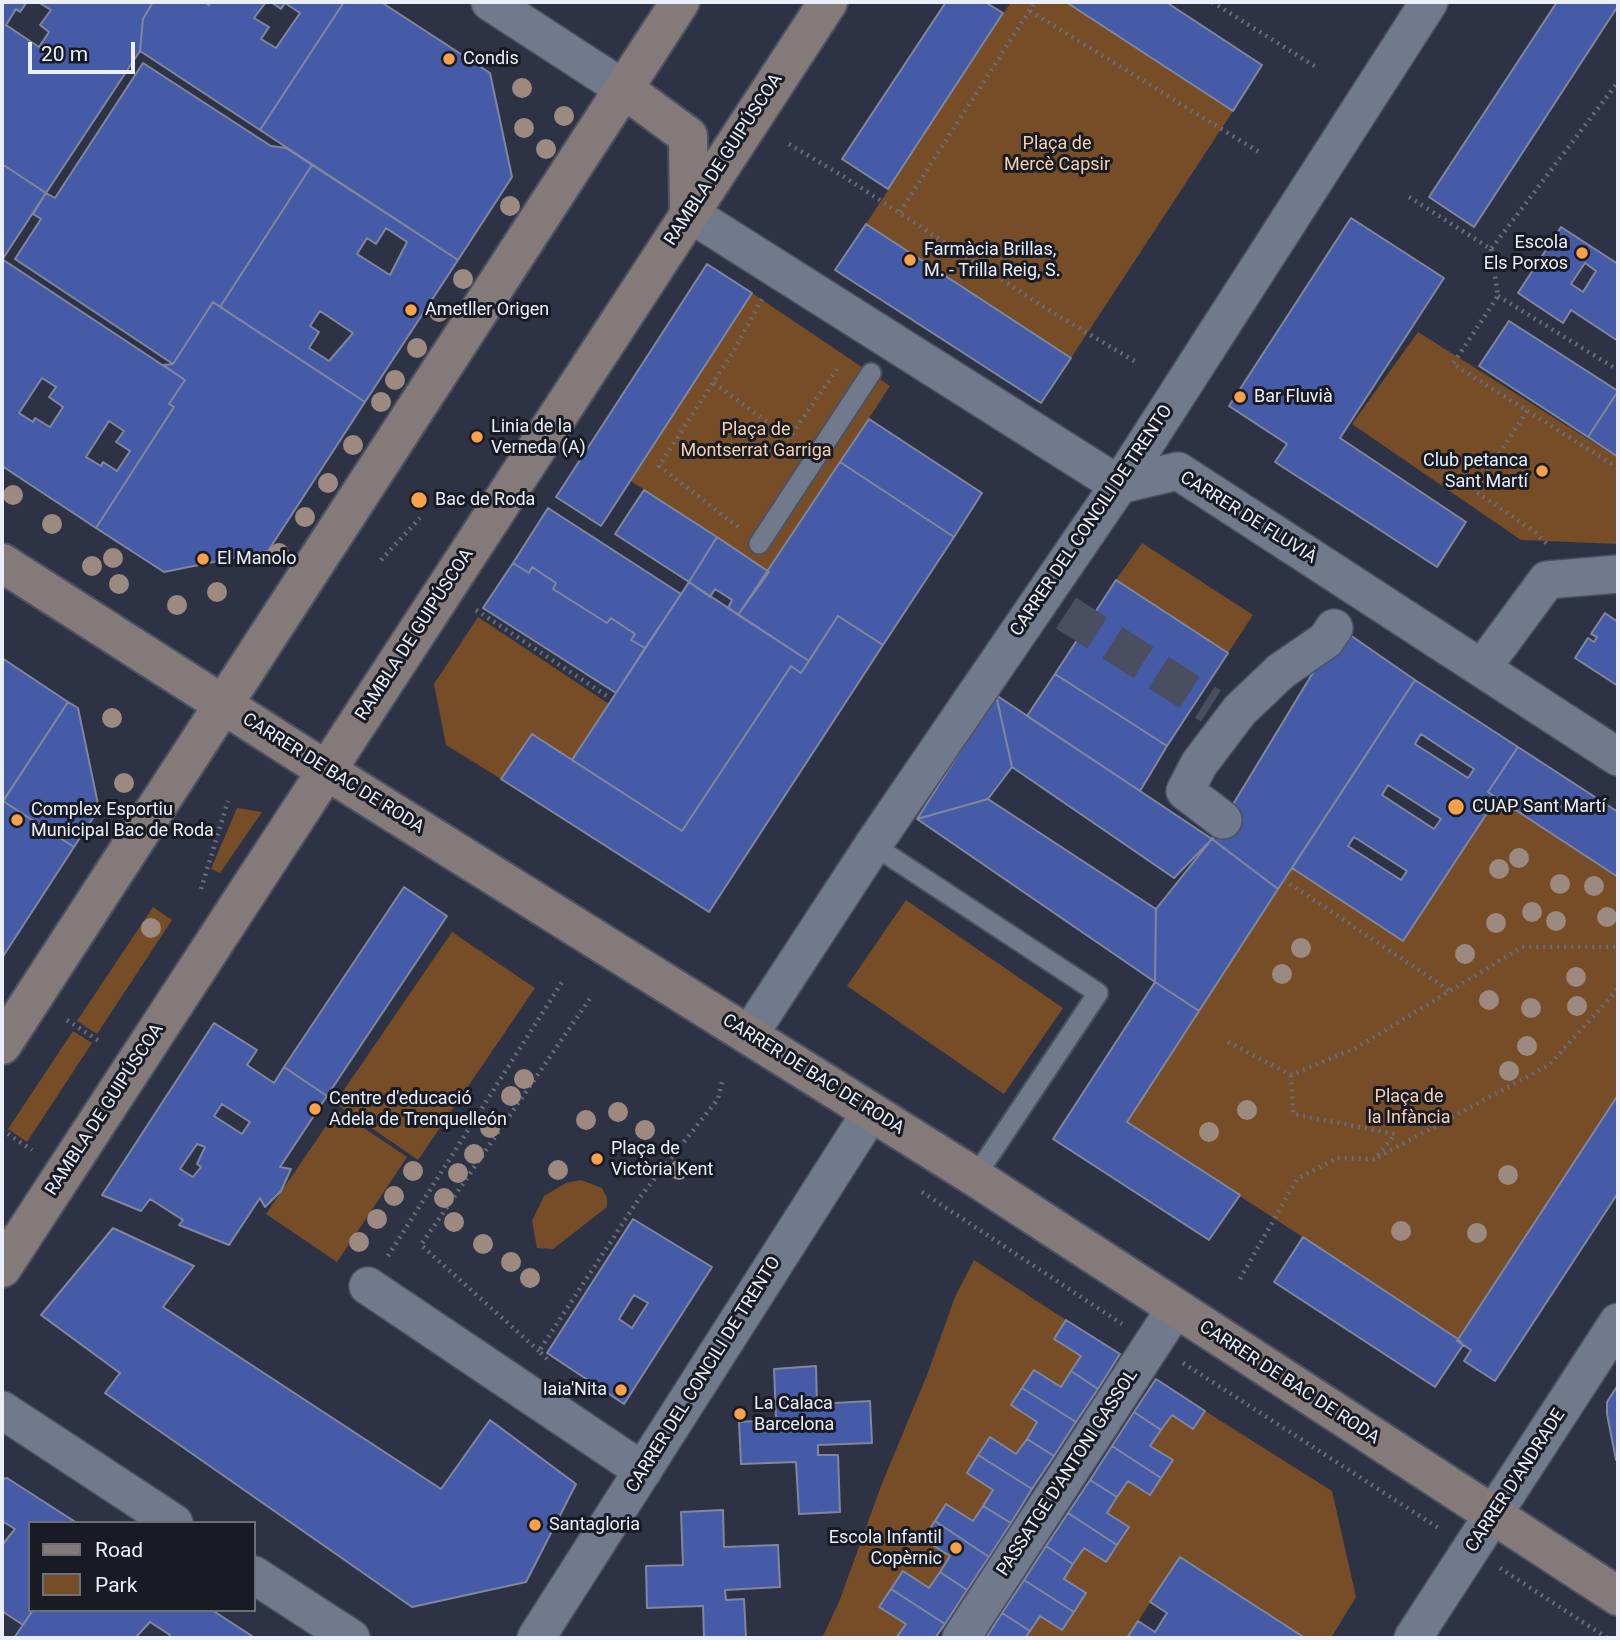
<!DOCTYPE html>
<html>
<head>
<meta charset="utf-8">
<style>
  body { margin:0 }
  #map { position:relative; width:1620px; height:1640px; overflow:hidden; background:#2d3345; font-family:Roboto,sans-serif }
  canvas { display:block }
  .frame { position:absolute; inset:0; border:4px solid #eaeffa; pointer-events:none }
  .legend { position:absolute; left:28px; top:1521px; width:228px; height:91px; box-sizing:border-box; background:#181b23; border:2px solid #6c7079; margin:0; padding:9px 12px; list-style:none; font-size:21px; color:#eaeffa }
  .legend li { display:flex; align-items:center; gap:14px; height:35px }
  .legend b { width:35px; border:2px solid #6c7079 }
  .scale { position:absolute; left:28px; top:42px; width:107px; height:32px; box-sizing:border-box; border:4px solid #eaeffa; border-top:0; padding-left:9px; font-size:21px; line-height:24px; white-space:nowrap; color:#eaeffa; -webkit-text-stroke:5px #181b23; paint-order:stroke }
</style>
</head>
<body>
<div id="map">
<canvas width="1620" height="1640"></canvas>
<div class="frame"></div>
<ul class="legend">
<li><b style="height:9px;background:#847a79"></b>Road</li>
<li><b style="height:19px;background:#764d26"></b>Park</li>
</ul>
<div class="scale">20 m</div>
</div>
<script>
const ctx = document.querySelector('canvas').getContext('2d');
ctx.lineJoin = 'round';
function fillPath(path, color) {
  ctx.fillStyle = color;
  ctx.fill(path, 'evenodd');
}
function shape(rows) {
  const path = new Path2D();
  for (const r of rows) {
    path.moveTo(r[0], r[1]);
    for (let i = 2; i < r.length; i += 2) path.lineTo(r[i], r[i + 1]);
  }
  return path;
}
function stroke(path, color, width, dash) {
  ctx.strokeStyle = color;
  ctx.lineWidth = width;
  ctx.lineCap = dash ? 'butt' : 'round';
  ctx.setLineDash(dash || []);
  ctx.stroke(path);
}
function drawText(font, color, halo, rows, align = 'center') {
  ctx.font = font + ' Roboto,sans-serif';
  ctx.lineWidth = 6;
  ctx.setLineDash([]);
  ctx.textBaseline = 'middle';
  ctx.strokeStyle = halo;
  ctx.fillStyle = color;
  for (const [text, x, y, turn = 0] of rows) {
    ctx.save();
    ctx.translate(x, y);
    ctx.rotate((+turn || 0) * Math.PI / 180);
    ctx.textAlign = isNaN(turn) ? turn : align;
    if (halo) ctx.strokeText(text, 0, 0);
    ctx.fillText(text, 0, 0);
    ctx.restore();
  }
}
const green = shape([
  [1011,2,1066,2,1233,111,1071,358,866,224],
  [752,293,890,386,769,572,631,481],
  [1418,332,1618,458,1618,544,1521,540,1352,424],
  [1142,543,1253,615,1228,653,1116,580],
  [478,617,609,704,572,760,532,734,501,779,446,745,434,684],
  [1497,798,1618,877,1618,1095,1458,1339,1127,1122,1292,868,1403,940],
  [237,808,262,812,220,873,211,869],
  [906,900,1063,1008,1004,1094,847,986],
  [153,907,172,920,97,1034,77,1021],
  [452,932,535,988,418,1160,335,1103],
  [73,1031,92,1043,27,1142,8,1129],
  [337,1110,407,1157,337,1262,266,1214],
  [581,1180,602,1188,607,1198,607,1207,553,1249,537,1248,532,1221,544,1196,566,1183],
  [974,1260,1066,1320,1055,1339,1081,1356,1061,1387,1033,1371,1011,1405,1037,1422,1017,1454,990,1437,967,1472,993,1490,973,1521,946,1504,923,1539,950,1556,929,1588,903,1571,879,1607,906,1624,897,1638,822,1638,839,1602,881,1486,927,1375,955,1297],
  [1205,1411,1332,1491,1356,1597,1331,1638,1306,1638,1180,1557,1127,1638,1025,1638,1040,1616,1062,1630,1086,1594,1064,1579,1084,1548,1106,1562,1129,1527,1107,1513,1117,1497,1128,1481,1150,1495,1172,1461,1150,1446,1172,1415,1193,1429]
]);
const building = shape([
  [2,2,27,2,20,12,16,9,6,25,39,47,49,32,40,25,51,10,38,2,153,2,143,19,140,51,46,193,2,164,2,2],
  [153,2,204,2,209,5,210,2,266,2,254,18,269,27,261,39,276,48,300,13,285,3,281,9,271,2,344,2,260,130,140,51,143,19,153,2],
  [344,2,381,2,490,73,512,177,458,260,260,130,344,2],
  [946,2,985,2,1003,13,888,189,842,159,946,2],
  [1066,2,1166,2,1262,65,1233,111,1066,2],
  [1557,2,1618,2,1618,6,1474,227,1429,197,1557,2],
  [143,63,271,146,286,148,312,165,220,307,213,302,173,364,15,259,41,219,33,214,46,193,55,198,143,63],
  [2,164,46,193,2,260,2,164],
  [312,165,458,260,365,402,220,307,312,165],
  [386,228,407,242,390,275,357,254,367,238,376,244,386,228],
  [320,311,353,333,329,361,309,348,319,332,310,326,320,311],
  [1351,218,1444,278,1340,438,1466,522,1437,567,1275,462,1287,444,1229,406,1351,218],
  [866,224,1071,358,1041,403,835,270,866,224],
  [1561,227,1618,264,1618,341,1571,310,1563,323,1518,293,1561,227],
  [1585,263,1596,271,1583,292,1571,284,1585,263],
  [2,259,185,380,169,404,174,407,96,528,2,466,2,259],
  [42,378,56,387,49,397,63,407,50,427,35,418,33,422,19,413,42,378],
  [109,421,124,431,116,442,130,451,117,471,103,462,101,466,86,457,109,421],
  [707,264,752,293,601,526,556,497,707,264],
  [213,302,365,402,268,551,164,572,96,528,174,407,169,404,185,380,163,365,173,364,213,302],
  [1509,321,1618,391,1588,437,1479,366,1509,321],
  [1618,391,1618,457,1588,437,1618,391],
  [869,419,982,493,954,537,840,462,869,419],
  [840,462,954,537,883,645,838,616,809,661,738,615,840,462],
  [644,490,717,537,689,582,615,534,644,490],
  [548,508,681,594,645,648,631,640,635,634,611,618,607,623,553,589,556,583,532,567,529,573,513,563,548,508],
  [717,537,769,572,738,615,728,608,732,600,715,589,710,597,689,582,717,537],
  [513,563,529,573,532,567,556,583,553,589,607,623,611,618,635,634,631,640,645,648,616,693,483,608,513,563],
  [1116,580,1228,653,1167,746,1055,674,1116,580],
  [689,582,809,661,801,673,791,666,682,831,572,760,689,582],
  [1605,613,1618,622,1618,686,1575,658,1588,638,1594,642,1597,637,1591,634,1605,613],
  [838,616,883,645,709,912,501,779,532,734,682,831,791,666,801,673,838,616],
  [1340,628,1415,680,1278,889,1212,839,1340,628],
  [2,658,68,702,2,803,2,658],
  [1055,674,1167,746,1140,791,1027,716,1055,674],
  [1415,680,1518,747,1488,792,1497,798,1403,941,1292,868,1415,680],
  [1421,734,1474,769,1468,778,1415,744,1421,734],
  [1388,785,1441,819,1434,829,1382,795,1388,785],
  [1354,837,1407,871,1401,880,1348,846,1354,837],
  [996,695,1012,767,988,799,917,819,996,695],
  [996,695,1212,839,1174,878,1012,767,996,695],
  [68,702,78,708,99,809,74,847,3,801,68,702],
  [1518,747,1618,812,1618,877,1488,792,1518,747],
  [988,799,1156,909,1155,982,917,819,988,799],
  [3,801,74,847,2,958,2,803,3,801],
  [1212,839,1278,889,1199,1011,1155,982,1156,909,1212,839],
  [404,887,447,916,327,1096,284,1067,404,887],
  [1155,982,1199,1011,1127,1122,1240,1195,1209,1240,1053,1139,1155,982],
  [214,1023,257,1050,247,1065,274,1083,284,1067,327,1096,280,1167,291,1169,281,1191,265,1207,260,1198,229,1245,179,1225,183,1220,150,1199,141,1211,102,1195,214,1023],
  [222,1104,250,1122,242,1134,214,1116,222,1104],
  [197,1144,205,1147,197,1164,201,1167,193,1177,180,1169,197,1144],
  [1618,1095,1618,1193,1495,1381,1464,1361,1471,1350,1457,1341,1618,1095],
  [633,1219,712,1267,624,1404,547,1353,633,1219],
  [634,1295,648,1303,632,1328,619,1319,634,1295],
  [113,1228,194,1266,163,1307,441,1489,490,1420,576,1484,526,1582,412,1607,105,1393,120,1373,41,1315,113,1228],
  [1303,1237,1458,1339,1463,1345,1435,1387,1274,1282,1303,1237],
  [1066,1320,1120,1354,1098,1389,1071,1371,1081,1356,1054,1339,1066,1320],
  [816,1366,817,1404,870,1401,872,1443,818,1445,818,1455,838,1455,840,1512,799,1514,796,1462,741,1464,739,1422,776,1420,774,1369,816,1366],
  [1034,1370,1061,1387,1071,1371,1098,1389,1076,1422,1022,1388,1034,1370],
  [1156,1379,1205,1411,1193,1429,1172,1415,1161,1430,1134,1412,1156,1379],
  [1618,1385,1618,1460,1616,1460,1607,1414,1607,1402,1618,1385],
  [1022,1388,1076,1422,1054,1456,1027,1439,1037,1422,1011,1405,1022,1388],
  [1134,1412,1161,1430,1150,1446,1173,1460,1161,1478,1112,1446,1134,1412],
  [990,1437,1016,1454,1027,1439,1054,1456,1032,1489,978,1455,990,1437],
  [1112,1446,1161,1478,1150,1495,1128,1481,1117,1497,1090,1480,1112,1446],
  [978,1455,1032,1489,1011,1523,983,1506,993,1490,967,1473,978,1455],
  [7,1478,77,1523,30,1523,30,1610,33,1610,23,1625,2,1611,2,1545,15,1529,2,1521,2,1479,7,1478],
  [1090,1480,1117,1497,1107,1513,1129,1527,1117,1545,1068,1513,1090,1480],
  [946,1504,973,1521,983,1506,1011,1523,989,1557,935,1521,946,1504],
  [723,1510,724,1547,778,1545,780,1587,725,1590,726,1600,744,1599,746,1638,704,1638,703,1606,647,1608,646,1566,683,1565,681,1512,723,1510],
  [1068,1513,1117,1545,1106,1562,1084,1548,1073,1564,1046,1546,1068,1513],
  [935,1521,989,1557,967,1590,940,1572,950,1556,923,1539,935,1521],
  [1046,1546,1073,1564,1064,1579,1086,1593,1074,1612,1024,1580,1046,1546],
  [1180,1557,1254,1605,1305,1638,1127,1638,1138,1621,1155,1632,1167,1613,1150,1602,1180,1557],
  [903,1571,929,1588,940,1572,967,1590,945,1624,891,1589,903,1571],
  [1024,1580,1074,1612,1062,1630,1040,1616,1030,1631,1002,1613,1024,1580],
  [891,1589,945,1624,935,1638,896,1638,906,1624,879,1607,891,1589],
  [33,1610,212,1610,255,1638,168,1638,170,1635,150,1622,136,1637,139,1638,14,1638,33,1610],
  [1002,1613,1030,1631,1025,1638,986,1638,1002,1613]
]);
const streetTunnel = shape([
  [1066,613,1211,706]
]);
const path = shape([
  [1212,2,1316,67],
  [1030,11,1259,152],
  [789,144,846,178,1050,311,1136,362],
  [1409,197,1491,249,1618,82],
  [900,212,1035,2],
  [1491,249,1498,296,1453,364,1618,468],
  [1498,296,1618,370],
  [714,383,789,438,838,368],
  [1527,411,1475,491,1535,532,1547,544],
  [738,527,659,466,733,352,762,299],
  [381,560,420,518],
  [476,610,607,696],
  [1284,880,1450,991],
  [201,889,228,801],
  [67,1020,102,1043],
  [1228,1042,1291,1075,1356,1048,1522,947,1618,947],
  [2,1130,32,1150],
  [1378,1157,1549,1065,1618,989],
  [922,1192,1122,1324],
  [388,1256,564,979],
  [1240,1279,1297,1179,1337,1158,1375,1159,1395,1134,1293,1114,1291,1075],
  [539,1351,421,1245,591,997],
  [547,1359,539,1351,640,1197,718,1099,722,1082],
  [1183,1363,1440,1529],
  [1500,1568,1607,1638]
]);
const lane = shape([
  [759,544,871,373],
  [873,845,1098,993,975,1177]
]);
const street = shape([
  [490,2,624,89],
  [689,213,1119,485,1178,471,1618,757],
  [1482,668,1547,580,1618,574],
  [1223,820,1185,791,1199,764,1240,710,1281,671,1326,640,1334,628],
  [749,1035,873,845,1119,485,1429,2],
  [368,1286,643,1471],
  [2,1410,174,1523],
  [254,1575,351,1638],
  [536,1638,871,1112],
  [961,1638,1175,1309],
  [1413,1638,1618,1322]
]);
const secondary = shape([
  [624,89,688,136,689,213],
  [2,563,327,771,975,1177,1618,1596],
  [2,1045,680,2],
  [2,1268,828,2]
]);
const trees = [
  [522,88],
  [564,116],
  [524,128],
  [546,149],
  [510,206],
  [463,279],
  [439,312],
  [417,348],
  [395,380],
  [381,402],
  [353,445],
  [328,483],
  [13,495],
  [305,517],
  [52,524],
  [279,553],
  [113,558],
  [92,566],
  [119,584],
  [217,592],
  [177,605],
  [112,718],
  [124,783],
  [1519,858],
  [1499,869],
  [1560,884],
  [1594,886],
  [1532,912],
  [1607,917],
  [1556,921],
  [1496,923],
  [151,928],
  [1301,948],
  [1465,954],
  [1282,974],
  [1576,977],
  [1489,1000],
  [1577,1006],
  [1531,1008],
  [1527,1046],
  [1509,1071],
  [524,1079],
  [511,1096],
  [1247,1110],
  [618,1112],
  [586,1120],
  [490,1128],
  [645,1130],
  [1209,1132],
  [474,1154],
  [558,1170],
  [679,1170],
  [413,1171],
  [458,1173],
  [1508,1175],
  [394,1196],
  [444,1198],
  [377,1219],
  [454,1222],
  [1401,1231],
  [1477,1233],
  [359,1242],
  [483,1244],
  [511,1262],
  [530,1278]
];
const markers = [
  [449,59,7,"#f8a14a"],
  [1582,253,7,"#f8a14a"],
  [910,260,7,"#f8a14a"],
  [411,310,7,"#f8a14a"],
  [1240,397,7,"#f8a14a"],
  [477,437,7,"#f8a14a"],
  [1542,471,7,"#f8a14a"],
  [419,500,9,"#f8a14a"],
  [203,559,7,"#f8a14a"],
  [1456,807,9,"#f8a14a"],
  [17,820,7,"#f8a14a"],
  [315,1109,7,"#f8a14a"],
  [597,1159,7,"#f8a14a"],
  [621,1390,7,"#f8a14a"],
  [740,1414,7,"#f8a14a"],
  [535,1525,7,"#f8a14a"],
  [956,1548,7,"#f8a14a"]
];
const poiNames = [
  ["Condis",463,59],
  ["Escola",1568,243,"right"],
  ["Els Porxos",1568,264,"right"],
  ["Farmàcia Brillas,",924,250],
  ["M. - Trilla Reig, S.",924,271],
  ["Ametller Origen",425,310],
  ["Bar Fluvià",1254,397],
  ["Linia de la",491,427],
  ["Verneda (A)",491,448],
  ["Club petanca",1528,461,"right"],
  ["Sant Martí",1528,482,"right"],
  ["Bac de Roda",435,500],
  ["El Manolo",217,559],
  ["CUAP Sant Martí",1472,807],
  ["Complex Esportiu",31,810],
  ["Municipal Bac de Roda",31,831],
  ["Centre d'educació",329,1099],
  ["Adela de Trenquelleón",329,1120],
  ["Plaça de",611,1149],
  ["Victòria Kent",611,1170],
  ["Iaia'Nita",607,1390,"right"],
  ["La Calaca",754,1404],
  ["Barcelona",754,1425],
  ["Santagloria",549,1525],
  ["Escola Infantil",942,1538,"right"],
  ["Copèrnic",942,1559,"right"]
];
const parkNames = [
  ["Plaça de",1057,144],
  ["Mercè Capsir",1057,165],
  ["Plaça de",756,430],
  ["Montserrat Garriga",756,451],
  ["Plaça de",1409,1097],
  ["la Infància",1409,1118]
];
const streetNames = [
  ["RAMBLA DE GUIPÚSCOA",724,160,-57],
  ["CARRER DE FLUVIÀ",1248,518,32],
  ["CARRER DEL CONCILI DE TRENTO",1092,521,-56],
  ["RAMBLA DE GUIPÚSCOA",415,635,-57],
  ["CARRER DE BAC DE RODA",333,774,32],
  ["CARRER DE BAC DE RODA",813,1075,32],
  ["RAMBLA DE GUIPÚSCOA",105,1110,-57],
  ["CARRER DEL CONCILI DE TRENTO",704,1375,-58],
  ["CARRER DE BAC DE RODA",1289,1383,33],
  ["PASSATGE D'ANTONI GASSOL",1068,1473,-57],
  ["CARRER D'ANDRADE",1516,1481,-57]
];
fillPath(green, '#764d26');
fillPath(building, '#465ba8');
stroke(building, '#80879c', 2);
stroke(streetTunnel, '#494f60', 37, [37, 18]);
stroke(lane, '#4c5161', 23);
stroke(street, '#4c5161', 40);
stroke(secondary, '#4c5161', 42);
stroke(path, '#676d7d', 4.5, [2, 5]);
stroke(lane, '#71798d', 19);
stroke(street, '#71798d', 37);
stroke(secondary, '#847a79', 38);
ctx.fillStyle = '#9c897f';
for (const [x, y] of trees) {
  ctx.beginPath();
  ctx.arc(x, y, 10, 0, 2 * Math.PI);
  ctx.fill();
}
for (const [x, y, r, color] of markers) {
  const dot = new Path2D();
  dot.arc(x, y, r, 0, 2 * Math.PI);
  ctx.fillStyle = color;
  ctx.fill(dot);
  stroke(dot, '#181b23', 2.5);
}
drawText('18px', '#eaeffa', '#181b23', poiNames, 'left');
drawText('18px', '#f6cfae', '#181b23', parkNames);
drawText('18px', '#eaeffa', '#181b23', streetNames);
</script>
</body>
</html>
